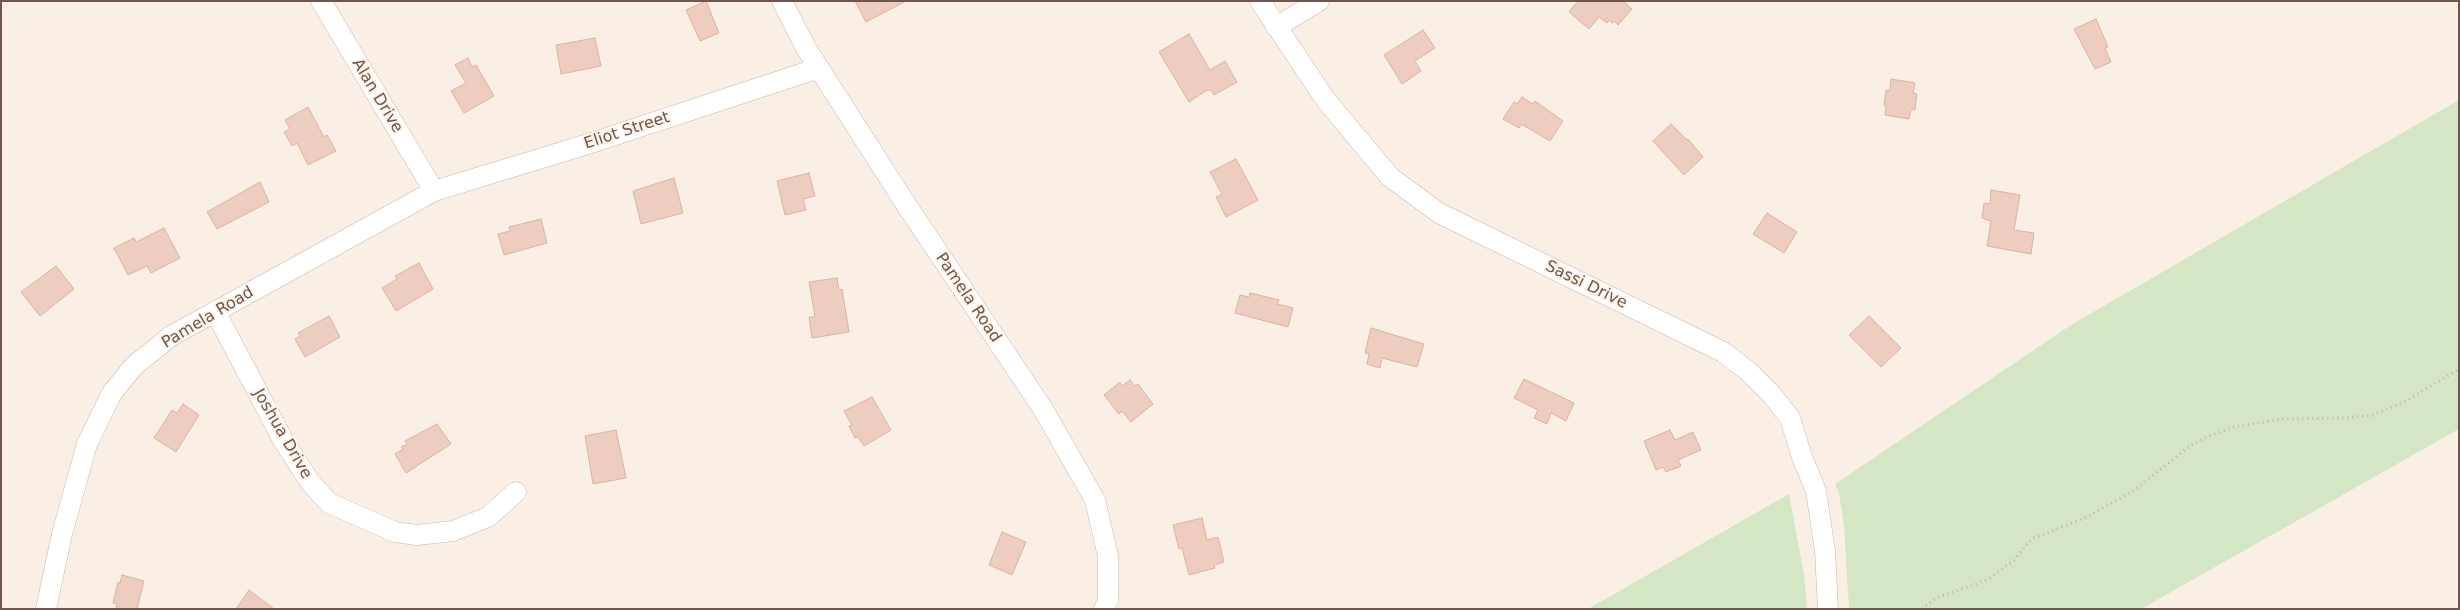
<!DOCTYPE html>
<html>
<head>
<meta charset="utf-8">
<style>
  body { margin:0 }
  #map { position:relative; width:2460px; height:610px; overflow:hidden; background:#faefe4; font-family:"DejaVu Sans",sans-serif }
  canvas { display:block }
  .frame { position:absolute; inset:0; border:2px solid #70564d; pointer-events:none }
</style>
</head>
<body>
<div id="map">
<canvas width="2460" height="610"></canvas>
<div class="frame"></div>
</div>
<script>
const ctx = document.querySelector('canvas').getContext('2d');
ctx.lineJoin = 'round';
function fillPath(path, color) {
  ctx.fillStyle = color;
  ctx.fill(path, 'evenodd');
}
function shape(rows) {
  const path = new Path2D();
  for (const r of rows) {
    path.moveTo(r[0], r[1]);
    for (let i = 2; i < r.length; i += 2) path.lineTo(r[i], r[i + 1]);
  }
  return path;
}
function stroke(path, color, width, dash) {
  ctx.strokeStyle = color;
  ctx.lineWidth = width;
  ctx.lineCap = dash ? 'butt' : 'round';
  ctx.setLineDash(dash || []);
  ctx.stroke(path);
}
function drawText(font, color, halo, rows, align = 'center') {
  ctx.font = font + ' "DejaVu Sans",sans-serif';
  ctx.lineWidth = 4;
  ctx.setLineDash([]);
  ctx.textBaseline = 'middle';
  ctx.strokeStyle = halo;
  ctx.fillStyle = color;
  for (const [text, x, y, turn = 0] of rows) {
    ctx.save();
    ctx.translate(x, y);
    ctx.rotate((+turn || 0) * Math.PI / 180);
    ctx.textAlign = isNaN(turn) ? turn : align;
    if (halo) ctx.strokeText(text, 0, 0);
    ctx.fillText(text, 0, 0);
    ctx.restore();
  }
}
const green = shape([
  [2459,100,2459,429,2141,609,1849,609,1844,525,1839,493,1835,484,2071,325],
  [1789,494,1804,574,1807,609,1588,609]
]);
const building = shape([
  [706,1,719,33,700,41,686,10,706,1],
  [855,1,906,1,866,22,855,1],
  [1578,1,1623,1,1632,9,1618,25,1614,21,1612,23,1609,20,1607,23,1599,17,1589,29,1569,12,1578,1],
  [2096,19,2108,47,2105,48,2111,62,2095,69,2074,29,2096,19],
  [1423,30,1435,48,1415,61,1421,71,1402,84,1384,55,1423,30],
  [1189,34,1210,70,1225,61,1237,82,1214,95,1211,90,1207,90,1189,102,1159,52,1189,34],
  [595,38,601,66,561,74,556,45,595,38],
  [468,58,472,67,476,65,494,96,464,113,451,91,466,83,455,65,468,58],
  [1891,79,1915,83,1913,93,1917,94,1915,110,1911,109,1909,119,1885,115,1886,106,1884,105,1886,90,1890,90,1891,79],
  [1522,97,1533,104,1535,101,1563,121,1550,141,1521,124,1519,128,1503,119,1514,102,1517,104,1522,97],
  [308,107,324,137,327,135,336,151,308,165,297,143,292,146,284,132,290,129,285,120,308,107],
  [1671,124,1687,140,1688,139,1703,157,1684,175,1653,141,1671,124],
  [1236,159,1258,200,1226,217,1216,197,1222,194,1210,172,1236,159],
  [809,173,815,196,803,199,806,210,785,215,777,181,809,173],
  [674,178,683,213,641,224,633,191,674,178],
  [260,182,269,202,217,229,207,212,260,182],
  [1991,190,2020,195,2014,230,2034,233,2031,254,1987,246,1991,221,1982,218,1984,203,1990,204,1991,190],
  [1767,213,1797,232,1784,253,1753,234,1767,213],
  [541,219,547,243,504,255,498,234,510,231,509,227,541,219],
  [164,228,180,258,151,273,147,266,128,275,114,248,134,238,136,242,164,228],
  [419,263,433,289,396,311,382,288,397,279,395,276,419,263],
  [56,266,74,289,40,316,21,292,56,266],
  [837,278,839,290,842,289,849,332,812,338,809,317,815,317,809,282,837,278],
  [1250,293,1279,300,1277,304,1293,308,1288,327,1235,313,1240,295,1249,297,1250,293],
  [329,316,340,337,305,357,295,339,300,336,298,333,329,316],
  [1869,316,1901,348,1881,367,1849,335,1869,316],
  [1371,328,1424,344,1417,367,1382,358,1380,368,1367,364,1369,354,1365,353,1371,328],
  [1524,379,1574,403,1566,421,1551,413,1547,424,1534,418,1538,410,1514,398,1524,379],
  [1130,380,1135,386,1138,384,1153,404,1131,422,1122,411,1119,414,1104,395,1120,382,1122,386,1130,380],
  [872,397,891,430,864,446,858,437,855,438,849,426,852,425,844,411,872,397],
  [183,404,199,415,176,452,154,438,172,410,177,413,183,404],
  [437,424,451,444,406,473,395,454,403,449,401,447,407,444,405,441,437,424],
  [616,430,626,478,593,484,585,436,616,430],
  [1670,430,1675,440,1693,432,1701,450,1678,460,1681,466,1666,472,1663,467,1656,470,1644,441,1670,430],
  [1202,518,1207,540,1218,537,1224,562,1214,565,1215,568,1189,575,1182,548,1179,549,1173,525,1202,518],
  [1002,532,1026,542,1012,575,989,565,1002,532],
  [122,575,144,581,137,609,116,609,117,604,113,603,118,582,120,583,122,575],
  [249,590,274,609,236,609,249,590]
]);
const path = shape([
  [1922,609,1936,598,1989,579,2014,560,2025,546,2034,538,2087,517,2136,489,2191,445,2212,435,2234,427,2281,419,2345,418,2373,415,2406,401,2459,369]
]);
const minor = shape([
  [321,1,434,191],
  [782,1,806,48,907,206,1043,409,1095,500,1108,556,1108,600,1104,609],
  [1260,1,1325,99,1390,177,1439,213,1723,352,1748,371,1771,394,1790,418,1802,457,1816,491,1825,551,1828,609],
  [1276,27,1319,1],
  [215,311,283,440,310,482,329,503,395,532,417,535,453,531,488,517,516,492],
  [46,609,62,534,87,444,112,393,134,366,171,336,434,191,588,144,819,68]
]);
const streetNames = [
  ["Alan Drive",377,96,59],
  ["Eliot Street",627,131,-18],
  ["Sassi Drive",1586,285,26],
  ["Pamela Road",968,298,56],
  ["Pamela Road",208,318,-31],
  ["Joshua Drive",282,434,60]
];
fillPath(green, '#d5e6c4');
fillPath(building, '#eccdbf');
stroke(building, '#ddb2a1', 1);
stroke(minor, '#cab7ac', 21);
stroke(path, '#d1b0a2', 3, [1, 4]);
stroke(minor, '#fff', 20);
drawText('16px', '#70564d', '#fdf4ea', streetNames);
</script>
</body>
</html>
